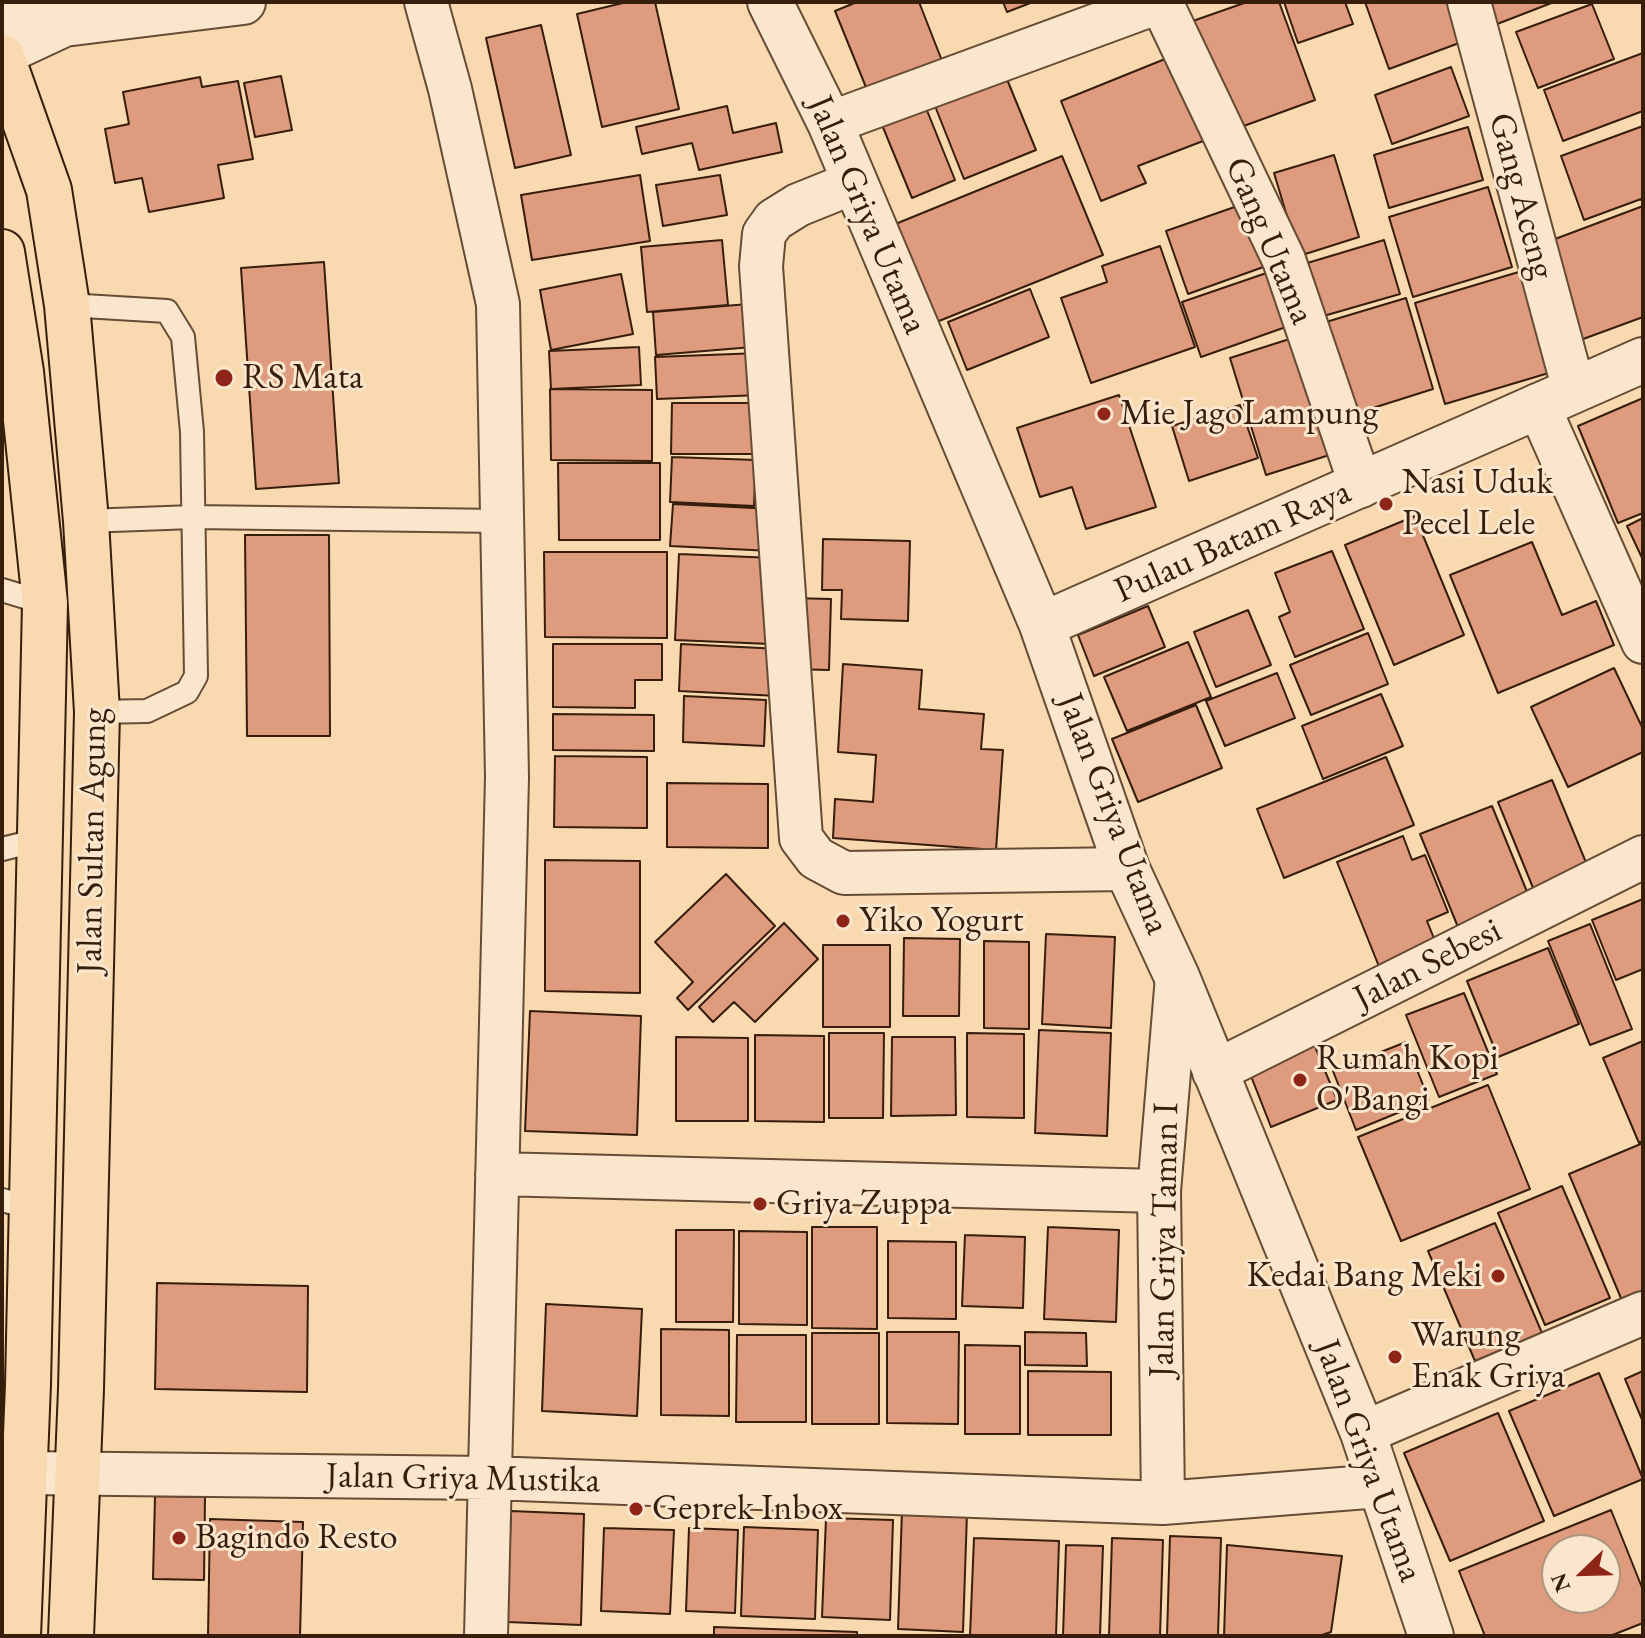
<!DOCTYPE html>
<html>
<head>
<meta charset="utf-8">
<style>
  body { margin:0 }
  #map { position:relative; width:1645px; height:1638px; overflow:hidden; background:#f8d9b0; font-family:"EB Garamond",serif }
  canvas { display:block }
  .frame { position:absolute; inset:0; border:4px solid #361d0c; pointer-events:none }
  .north { position:absolute; left:1541px; top:1534px; width:80px; height:80px; box-sizing:border-box; background:#fae6cc; border:2px solid #ac967f; border-radius:50%; rotate:247deg; font-size:22px; font-weight:700; line-height:32px; text-align:center; color:#361d0c }
  .north::after { content:''; display:block; margin:auto; width:28px; height:36px; background:#8f2418; clip-path:polygon(50% 0,100% 100%,50% 72%,0 100%) }
</style>
</head>
<body>
<div id="map">
<canvas width="1645" height="1638"></canvas>
<div class="frame"></div>
<div class="north">N</div>
</div>
<script>
const ctx = document.querySelector('canvas').getContext('2d');
ctx.lineJoin = 'round';
function fillPath(path, color) {
  ctx.fillStyle = color;
  ctx.fill(path, 'evenodd');
}
function shape(rows) {
  const path = new Path2D();
  for (const r of rows) {
    path.moveTo(r[0], r[1]);
    for (let i = 2; i < r.length; i += 2) path.lineTo(r[i], r[i + 1]);
  }
  return path;
}
function stroke(path, color, width, dash) {
  ctx.strokeStyle = color;
  ctx.lineWidth = width;
  ctx.lineCap = dash ? 'butt' : 'round';
  ctx.setLineDash(dash || []);
  ctx.stroke(path);
}
function drawText(font, color, halo, rows, align = 'center') {
  ctx.font = font + ' "EB Garamond",serif';
  ctx.lineWidth = 6;
  ctx.setLineDash([]);
  ctx.textBaseline = 'middle';
  ctx.strokeStyle = halo;
  ctx.fillStyle = color;
  for (const [text, x, y, turn = 0] of rows) {
    ctx.save();
    ctx.translate(x, y);
    ctx.rotate((+turn || 0) * Math.PI / 180);
    ctx.textAlign = isNaN(turn) ? turn : align;
    if (halo) ctx.strokeText(text, 0, 0);
    ctx.fillText(text, 0, 0);
    ctx.restore();
  }
}
const building = shape([
  [627,2,655,2,679,109,602,127,577,14,627,2],
  [857,2,919,2,946,71,872,102,835,11,857,2],
  [1003,2,1033,2,1007,12,1003,2],
  [1247,2,1279,2,1315,100,1230,131,1190,22,1247,2],
  [1284,2,1345,2,1353,24,1298,43,1284,2],
  [1365,2,1457,2,1470,39,1389,69,1365,2],
  [1483,2,1554,2,1492,26,1483,2],
  [1592,4,1614,59,1538,88,1516,32,1592,4],
  [541,25,571,155,515,168,486,38,541,25],
  [1643,53,1643,111,1563,141,1544,90,1643,53],
  [1170,57,1203,141,1138,166,1146,183,1101,201,1061,101,1170,57],
  [1451,67,1469,116,1392,144,1375,95,1451,67],
  [1004,72,1036,150,964,179,933,101,1004,72],
  [281,76,292,130,255,137,244,83,281,76],
  [200,77,202,87,238,81,253,159,218,165,224,198,149,212,142,178,115,183,105,129,129,124,123,92,200,77],
  [924,103,955,180,912,198,880,120,924,103],
  [727,106,733,133,776,123,782,152,699,170,692,143,642,154,636,127,727,106],
  [1643,126,1643,203,1641,199,1584,220,1561,156,1643,126],
  [1468,127,1483,180,1389,208,1374,155,1468,127],
  [1334,155,1359,237,1299,256,1274,173,1334,155],
  [1062,156,1103,255,934,323,893,225,1062,156],
  [640,175,650,241,532,260,521,195,640,175],
  [720,175,727,215,663,226,656,185,720,175],
  [1488,187,1512,267,1413,297,1389,217,1488,187],
  [1246,203,1269,265,1188,294,1166,231,1246,203],
  [1643,206,1643,317,1575,342,1539,245,1643,206],
  [722,240,728,305,647,312,641,247,722,240],
  [1384,240,1400,294,1320,317,1304,264,1384,240],
  [1160,246,1195,347,1091,383,1061,298,1107,282,1102,266,1160,246],
  [324,262,339,483,256,489,241,268,324,262],
  [1281,268,1300,322,1201,357,1182,302,1281,268],
  [1522,271,1552,372,1445,404,1415,303,1522,271],
  [621,274,633,334,551,350,540,290,621,274],
  [1030,289,1049,337,967,370,948,322,1030,289],
  [1406,298,1433,389,1354,414,1326,322,1406,298],
  [760,303,765,346,656,355,653,312,760,303],
  [1302,335,1339,452,1266,475,1230,358,1302,335],
  [639,347,641,385,551,389,549,351,639,347],
  [760,353,761,395,657,399,655,357,760,353],
  [550,389,652,390,652,461,551,460,550,389],
  [1119,395,1156,507,1086,529,1072,487,1040,497,1017,428,1119,395],
  [1643,398,1643,513,1618,523,1578,426,1643,398],
  [672,403,758,403,758,454,671,454,672,403],
  [1240,405,1258,458,1189,481,1172,426,1240,405],
  [672,457,756,460,754,506,670,502,672,457],
  [558,463,660,463,660,540,559,540,558,463],
  [673,504,774,509,772,551,670,546,673,504],
  [1415,516,1464,635,1394,665,1345,545,1415,516],
  [1643,518,1643,560,1627,526,1643,518],
  [245,535,329,535,330,736,247,736,245,535],
  [823,539,910,541,908,621,841,619,842,590,822,590,823,539],
  [1532,542,1562,615,1596,601,1614,645,1498,693,1450,575,1532,542],
  [1332,551,1364,629,1295,657,1279,617,1290,612,1275,573,1332,551],
  [544,552,667,552,667,638,545,637,544,552],
  [679,554,774,558,770,644,675,640,679,554],
  [791,598,831,599,829,670,789,669,791,598],
  [1148,606,1165,647,1094,676,1078,635,1148,606],
  [1248,610,1271,665,1216,687,1194,632,1248,610],
  [1368,633,1388,684,1311,715,1290,665,1368,633],
  [1188,642,1211,697,1127,731,1104,677,1188,642],
  [553,644,662,644,662,680,635,680,635,708,553,707,553,644],
  [681,644,780,649,778,696,679,691,681,644],
  [843,664,922,670,919,709,984,714,981,749,1003,750,996,850,833,838,835,799,873,802,876,755,838,752,843,664],
  [1614,668,1643,729,1643,752,1568,787,1531,707,1614,668],
  [1277,673,1295,718,1225,746,1206,701,1277,673],
  [1381,694,1403,746,1323,779,1302,726,1381,694],
  [684,696,766,700,764,746,683,742,684,696],
  [1196,705,1222,768,1138,802,1112,739,1196,705],
  [553,714,654,715,654,751,553,750,553,714],
  [555,756,647,757,647,828,554,827,555,756],
  [1386,757,1414,825,1284,878,1257,809,1386,757],
  [1552,780,1592,877,1538,900,1498,802,1552,780],
  [667,783,768,784,768,848,667,847,667,783],
  [1492,806,1532,904,1460,932,1420,834,1492,806],
  [1403,836,1412,860,1425,855,1448,912,1427,921,1439,951,1382,974,1337,862,1403,836],
  [545,860,640,861,640,993,545,991,545,860],
  [726,874,775,926,688,1010,677,998,693,982,655,942,726,874],
  [1643,899,1643,969,1616,980,1592,920,1643,899],
  [784,923,818,959,755,1022,734,1002,713,1022,699,1007,784,923],
  [1590,924,1632,1029,1590,1045,1548,941,1590,924],
  [1046,934,1115,937,1111,1028,1042,1024,1046,934],
  [904,938,960,939,959,1016,903,1016,904,938],
  [984,941,1029,942,1029,1029,984,1028,984,941],
  [823,945,890,945,890,1027,823,1027,823,945],
  [1548,948,1579,1024,1498,1057,1467,981,1548,948],
  [1464,993,1497,1074,1439,1097,1406,1015,1464,993],
  [530,1011,641,1016,637,1135,525,1131,530,1011],
  [1039,1030,1111,1033,1107,1136,1035,1133,1039,1030],
  [829,1033,884,1033,883,1118,829,1118,829,1033],
  [967,1033,1024,1034,1024,1118,967,1117,967,1033],
  [755,1035,824,1036,824,1122,755,1121,755,1035],
  [676,1037,748,1038,748,1121,676,1121,676,1037],
  [892,1037,955,1037,956,1115,891,1116,892,1037],
  [1643,1041,1643,1141,1639,1143,1603,1058,1643,1041],
  [1406,1042,1429,1100,1356,1130,1333,1071,1406,1042],
  [1314,1044,1337,1100,1271,1127,1249,1071,1314,1044],
  [1488,1085,1530,1189,1401,1241,1358,1137,1488,1085],
  [1643,1143,1643,1294,1623,1303,1569,1174,1643,1143],
  [1562,1186,1610,1298,1545,1325,1498,1213,1562,1186],
  [1495,1223,1542,1333,1475,1361,1428,1251,1495,1223],
  [812,1227,877,1227,877,1329,812,1328,812,1227],
  [1048,1227,1119,1230,1116,1322,1044,1319,1048,1227],
  [676,1230,734,1230,733,1322,676,1322,676,1230],
  [739,1231,807,1232,807,1325,739,1324,739,1231],
  [965,1235,1025,1237,1023,1308,962,1306,965,1235],
  [888,1241,956,1242,956,1319,888,1318,888,1241],
  [157,1283,308,1286,307,1392,155,1389,157,1283],
  [546,1304,642,1309,637,1416,542,1411,546,1304],
  [661,1329,729,1330,729,1416,661,1415,661,1329],
  [887,1332,959,1332,958,1424,887,1423,887,1332],
  [1025,1332,1086,1333,1087,1366,1025,1365,1025,1332],
  [812,1333,879,1333,879,1424,812,1424,812,1333],
  [737,1335,806,1335,806,1422,736,1422,737,1335],
  [965,1345,1020,1346,1020,1434,965,1434,965,1345],
  [1028,1371,1111,1372,1111,1435,1028,1435,1028,1371],
  [1643,1371,1643,1422,1625,1379,1643,1371],
  [1599,1373,1643,1479,1554,1516,1509,1411,1599,1373],
  [1498,1413,1544,1521,1450,1561,1404,1453,1498,1413],
  [155,1496,205,1497,204,1580,153,1579,155,1496],
  [902,1510,967,1513,963,1632,898,1629,902,1510],
  [1611,1510,1643,1590,1643,1623,1610,1636,1485,1636,1459,1571,1611,1510],
  [1557,1550,1605,1550,1605,1598,1557,1598,1557,1550],
  [511,1511,584,1514,581,1625,507,1622,511,1511],
  [826,1518,893,1520,890,1620,822,1617,826,1518],
  [210,1519,303,1522,300,1636,208,1636,210,1519],
  [744,1527,818,1530,815,1619,741,1616,744,1527],
  [604,1528,674,1530,670,1614,601,1611,604,1528],
  [689,1528,738,1530,735,1613,686,1611,689,1528],
  [1170,1536,1221,1538,1218,1636,1167,1636,1170,1536],
  [974,1538,1059,1541,1056,1636,970,1636,974,1538],
  [1112,1538,1163,1540,1160,1636,1109,1636,1112,1538],
  [1066,1545,1103,1546,1100,1636,1063,1636,1066,1545],
  [1227,1545,1342,1556,1331,1632,1319,1636,1224,1636,1227,1545],
  [714,1627,857,1632,857,1636,714,1636,714,1627]
]);
const service = shape([
  [67,305,167,311,183,337,192,432,196,676,187,692,147,711,97,712],
  [86,521,193,517,502,521],
  [2,590,45,603],
  [2,849,39,840],
  [2,1200,32,1208]
]);
const minor = shape([
  [426,2,450,89,498,304,507,777,486,1636],
  [1161,2,1284,260,1361,486],
  [1469,2,1574,390],
  [830,123,1159,2],
  [855,182,798,205,774,220,764,234,761,266,801,838,816,858,844,873,1127,869],
  [1538,405,1643,642],
  [1214,1072,1643,857],
  [497,1174,1159,1191],
  [1363,1433,1643,1313],
  [24,1473,490,1478,1163,1503,1380,1486],
  [1163,1503,1159,1191,1177,977]
]);
const tertiary = shape([
  [770,2,830,123,1042,625,1127,869,1177,977,1363,1433,1431,1636],
  [2,14,64,24],
  [2,53,64,24,243,2],
  [1042,625,1643,360]
]);
const primary = shape([
  [2,57,49,190,67,305,86,521,97,712,81,1389,71,1636],
  [2,252,21,372,45,603,28,1384,18,1636]
]);
const markers = [
  [224,378,10,"#8f2418"],
  [1104,414,8,"#8f2418"],
  [1386,504,8,"#8f2418"],
  [843,921,8,"#8f2418"],
  [1300,1080,8,"#8f2418"],
  [760,1204,8,"#8f2418"],
  [1498,1276,8,"#8f2418"],
  [1395,1357,8,"#8f2418"],
  [636,1509,8,"#8f2418"],
  [179,1538,8,"#8f2418"]
];
const streetNames = [
  ["Gang Aceng",1521,196,75],
  ["Jalan Griya Utama",867,215,67],
  ["Gang Utama",1269,241,67],
  ["Pulau Batam Raya",1233,542,-24],
  ["Jalan Griya Utama",1113,814,69],
  ["Jalan Sultan Agung",93,841,-89],
  ["Jalan Sebesi",1428,965,-27],
  ["Jalan Griya Taman I",1165,1240,-89],
  ["Jalan Griya Utama",1368,1461,70],
  ["Jalan Griya Mustika",463,1479,1]
];
const poiNames = [
  ["RS Mata",242,378],
  ["Mie JagoLampung",1120,414],
  ["Nasi Uduk",1402,483],
  ["Pecel Lele",1402,524],
  ["Yiko Yogurt",859,921],
  ["Rumah Kopi",1316,1059],
  ["O'Bangi",1316,1100],
  ["Griya Zuppa",776,1204],
  ["Kedai Bang Meki",1482,1276,"right"],
  ["Warung",1411,1336],
  ["Enak Griya",1411,1377],
  ["Geprek Inbox",652,1509],
  ["Bagindo Resto",195,1538]
];
fillPath(building, '#de9b7e');
stroke(building, '#361d0c', 2);
stroke(service, '#664c35', 26);
stroke(minor, '#664c35', 46);
stroke(tertiary, '#664c35', 48);
stroke(primary, '#361d0c', 48);
stroke(service, '#fae6cc', 22);
stroke(minor, '#fae6cc', 42);
stroke(tertiary, '#fae6cc', 44);
stroke(primary, '#f8d9b0', 44);
for (const [x, y, r, color] of markers) {
  const dot = new Path2D();
  dot.arc(x, y, r, 0, 2 * Math.PI);
  ctx.fillStyle = color;
  ctx.fill(dot);
  stroke(dot, '#fae6cc', 3);
}
drawText('36px', '#361d0c', '#fae6cc', streetNames);
drawText('36px', '#361d0c', '#fae6cc', poiNames, 'left');
</script>
</body>
</html>
